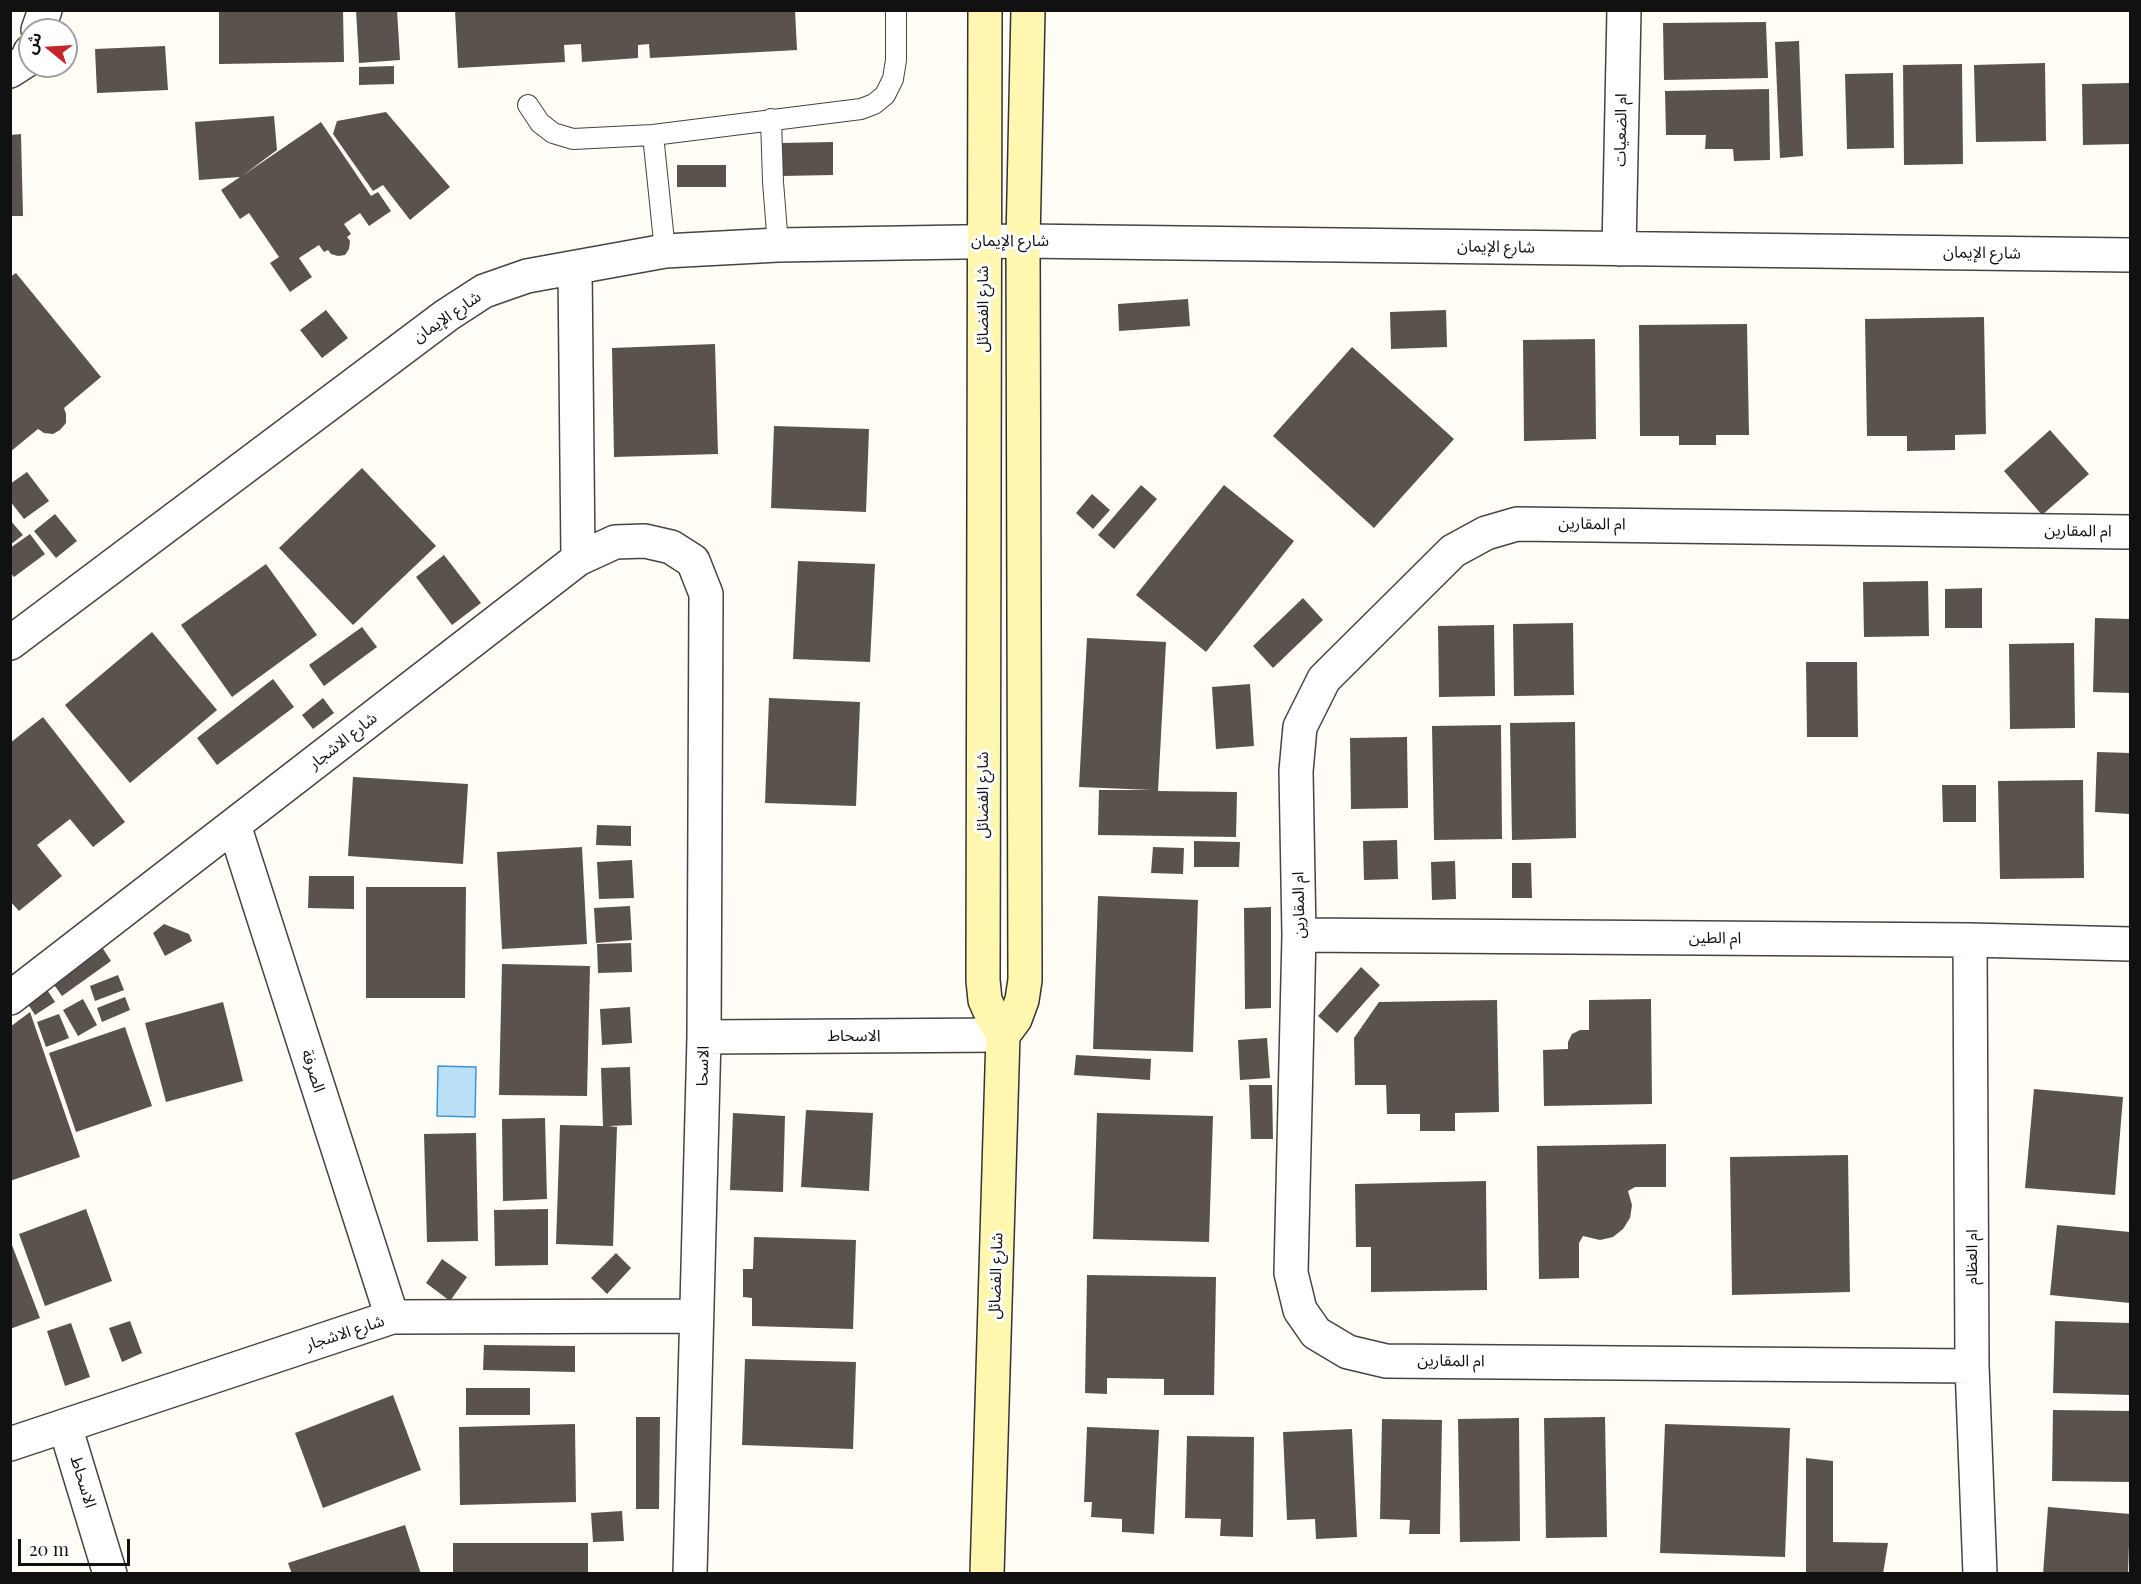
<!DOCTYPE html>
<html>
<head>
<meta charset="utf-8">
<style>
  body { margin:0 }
  #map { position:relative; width:2141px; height:1584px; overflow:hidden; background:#fffdf5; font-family:"Playfair Display","Noto Sans Arabic",serif }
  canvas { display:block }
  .frame { position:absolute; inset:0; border:12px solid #111; pointer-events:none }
  .north { position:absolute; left:18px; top:18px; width:60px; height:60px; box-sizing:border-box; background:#fff; border:2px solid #a0a0a0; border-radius:50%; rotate:288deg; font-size:16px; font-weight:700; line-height:24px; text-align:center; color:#111 }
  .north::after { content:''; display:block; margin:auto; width:21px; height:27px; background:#c4262e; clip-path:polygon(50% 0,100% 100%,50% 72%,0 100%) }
  .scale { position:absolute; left:18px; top:1539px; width:112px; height:27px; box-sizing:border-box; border:3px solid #111; border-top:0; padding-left:8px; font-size:18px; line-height:21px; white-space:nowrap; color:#111; -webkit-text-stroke:4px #fff; paint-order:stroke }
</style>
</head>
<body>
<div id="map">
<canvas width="2141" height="1584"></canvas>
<div class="frame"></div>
<div class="north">ش</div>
<div class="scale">20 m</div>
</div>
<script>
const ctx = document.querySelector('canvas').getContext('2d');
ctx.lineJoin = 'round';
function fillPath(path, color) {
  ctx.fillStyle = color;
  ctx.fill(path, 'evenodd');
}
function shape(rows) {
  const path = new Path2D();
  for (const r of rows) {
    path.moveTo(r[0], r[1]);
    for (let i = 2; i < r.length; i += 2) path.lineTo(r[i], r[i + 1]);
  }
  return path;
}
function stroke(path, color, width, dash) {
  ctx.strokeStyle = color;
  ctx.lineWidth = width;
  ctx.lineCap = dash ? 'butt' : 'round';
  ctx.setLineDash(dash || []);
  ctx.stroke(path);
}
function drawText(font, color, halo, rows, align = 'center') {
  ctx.font = font + ' "Playfair Display","Noto Sans Arabic",serif';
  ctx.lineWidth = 6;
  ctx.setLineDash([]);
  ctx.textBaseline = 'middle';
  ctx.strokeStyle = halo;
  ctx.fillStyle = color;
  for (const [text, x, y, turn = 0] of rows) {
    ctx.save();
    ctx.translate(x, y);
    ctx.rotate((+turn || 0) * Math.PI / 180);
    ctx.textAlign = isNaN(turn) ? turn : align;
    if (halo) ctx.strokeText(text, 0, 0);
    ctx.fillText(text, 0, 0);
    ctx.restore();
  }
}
const water = shape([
  [438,1066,476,1067,475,1117,437,1116,438,1066]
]);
const building = shape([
  [219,10,343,10,344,62,219,64],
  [356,10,397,10,400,60,359,63],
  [455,10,795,10,797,50,650,58,649,44,638,45,638,58,582,62,581,44,564,45,565,62,458,68],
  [1766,22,1768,78,1664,80,1663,23],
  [1799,41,1803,156,1780,158,1775,42],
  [165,46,168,90,97,93,95,49],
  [2045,63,2046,141,1976,142,1974,65],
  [1962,64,1963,164,1904,165,1903,65],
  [394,66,394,84,359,85,359,67],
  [1893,73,1894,148,1847,149,1845,74],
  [2130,83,2130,144,2083,145,2082,84],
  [1769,89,1770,160,1734,161,1733,149,1705,149,1706,135,1666,135,1665,91],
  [386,112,450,187,410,220,383,185,373,191,333,134,337,121],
  [274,116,277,150,242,176,321,122,371,196,378,192,391,211,369,226,360,213,344,224,351,234,347,237,350,241,349,249,345,255,338,256,331,254,328,250,324,252,319,245,299,258,312,277,290,292,270,263,279,257,249,213,240,219,221,190,240,177,199,180,195,122],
  [21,134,23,216,10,216,10,135],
  [833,142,833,175,782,176,781,143],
  [677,165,726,165,726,187,677,187],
  [16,273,101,377,64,408,66,414,66,423,60,430,53,434,44,433,38,429,10,452,10,277],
  [1188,299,1190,326,1119,331,1118,304],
  [326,310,348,338,322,358,300,330],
  [1446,310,1447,347,1391,349,1390,312],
  [1984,317,1986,434,1955,435,1955,450,1907,451,1907,436,1867,436,1865,319],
  [1747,324,1749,435,1716,435,1716,445,1679,445,1679,436,1640,436,1639,325],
  [1595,339,1596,439,1524,441,1523,340],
  [715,344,718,454,614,457,612,348],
  [1352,347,1454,439,1374,528,1273,436],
  [774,426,869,429,866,512,771,508],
  [2050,430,2089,474,2042,515,2004,471],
  [362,468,436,546,353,625,279,548],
  [27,472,49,501,24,519,10,501,10,484],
  [1141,485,1157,499,1114,549,1098,535],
  [1224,485,1294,541,1206,652,1136,595],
  [1092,494,1110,510,1093,529,1076,513],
  [55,514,77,541,56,558,34,531],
  [10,520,23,535,10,545],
  [30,534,45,554,14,577,10,572,10,548],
  [444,555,481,603,452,625,416,577],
  [798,561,875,564,870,662,793,659],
  [266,564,317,635,232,697,181,625],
  [1928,581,1929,636,1864,637,1863,582],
  [1982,588,1982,628,1945,628,1945,589],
  [1303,598,1323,620,1273,668,1253,646],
  [2095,618,2130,619,2130,693,2093,692],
  [1573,623,1574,695,1514,696,1513,624],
  [1494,625,1495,696,1439,697,1438,626],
  [362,627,377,647,324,686,309,665],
  [152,632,217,710,130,783,65,705],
  [1087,638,1166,642,1158,791,1237,792,1236,837,1098,835,1099,790,1152,790,1079,787],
  [2074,643,2075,728,2010,729,2009,644],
  [1806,662,1857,662,1858,737,1807,737],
  [273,679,294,707,217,765,197,738],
  [1250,684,1254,746,1216,749,1212,687],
  [323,698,334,713,313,729,302,715],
  [769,698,860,702,856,806,765,803],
  [43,717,125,822,93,847,70,819,37,845,62,876,19,911,10,901,10,743],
  [1575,722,1576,838,1512,840,1510,723],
  [1501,725,1502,839,1434,840,1432,726],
  [1407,737,1408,808,1351,809,1350,738],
  [2097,752,2130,753,2130,814,2095,812],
  [353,777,468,784,463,864,348,856],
  [2083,780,2084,878,2000,879,1998,781],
  [1942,785,1976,785,1976,822,1943,822],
  [597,825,631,826,631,846,596,845],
  [1397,840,1398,879,1364,880,1363,841],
  [1194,841,1240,842,1239,867,1194,867],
  [582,847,587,944,502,949,497,852],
  [1153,847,1184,848,1183,874,1151,873],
  [632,860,634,898,599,899,597,862],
  [1455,861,1456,899,1432,900,1431,862],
  [1512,863,1531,863,1532,898,1512,898],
  [309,876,354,876,354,909,308,908],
  [366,887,466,887,465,998,366,998],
  [1098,896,1198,900,1193,1052,1093,1049],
  [630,906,632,940,596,943,594,908],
  [1271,907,1271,1008,1245,1009,1244,908],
  [164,924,189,934,192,941,165,956,153,933],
  [631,943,632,972,598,973,597,944],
  [100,944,111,961,62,996,50,979],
  [502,964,590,966,587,1096,499,1095],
  [1361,967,1380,985,1337,1033,1318,1016],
  [118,975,124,990,95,1001,90,986],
  [44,985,55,1002,35,1015,24,998],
  [125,997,130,1010,102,1022,97,1008],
  [83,999,97,1025,78,1036,63,1010],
  [1651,999,1652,1104,1544,1106,1543,1050,1568,1049,1568,1042,1572,1034,1580,1030,1589,1030,1589,1000],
  [1497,1000,1499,1112,1455,1113,1455,1131,1420,1131,1420,1114,1387,1114,1386,1085,1355,1085,1354,1038,1379,1002],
  [223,1002,243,1081,166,1102,145,1023],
  [630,1007,632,1043,602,1045,600,1009],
  [30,1012,80,1157,10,1181,10,1084,12,1083,10,1078,10,1027],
  [59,1014,69,1038,46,1047,37,1022],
  [125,1027,152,1106,76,1132,49,1053],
  [1267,1038,1270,1078,1240,1080,1238,1040],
  [1076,1055,1151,1059,1150,1080,1074,1075],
  [630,1067,632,1125,608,1126,617,1127,613,1246,556,1244,560,1125,603,1126,601,1068],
  [1249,1085,1272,1085,1273,1139,1251,1139],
  [2034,1089,2123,1097,2115,1195,2025,1188],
  [806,1110,873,1113,869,1191,801,1187],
  [733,1113,785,1116,783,1192,730,1190],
  [1097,1113,1213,1116,1209,1242,1093,1239],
  [545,1118,547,1199,503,1201,502,1119],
  [476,1133,478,1241,427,1242,424,1134],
  [1666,1144,1666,1187,1635,1187,1628,1191,1632,1205,1630,1218,1623,1229,1613,1237,1600,1240,1583,1236,1579,1243,1579,1278,1539,1279,1537,1146],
  [1848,1155,1850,1292,1732,1295,1730,1157],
  [1486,1181,1487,1290,1371,1292,1371,1247,1356,1247,1355,1184],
  [86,1209,112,1281,45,1306,19,1234],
  [548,1209,548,1265,495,1266,494,1210],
  [2057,1225,2130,1232,2130,1303,2050,1295],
  [754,1237,856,1240,853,1329,752,1326,752,1298,743,1297,743,1269,753,1269],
  [10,1240,40,1318,10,1329],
  [616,1253,631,1268,607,1294,591,1278],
  [442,1259,467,1277,450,1301,426,1283],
  [1087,1275,1216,1277,1214,1395,1164,1395,1164,1379,1107,1378,1107,1394,1085,1393],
  [130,1321,142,1353,122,1362,109,1328],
  [2055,1321,2130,1323,2130,1395,2053,1393],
  [71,1323,90,1377,65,1386,47,1331],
  [484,1345,575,1346,575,1372,483,1370],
  [745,1359,856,1362,853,1449,742,1445],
  [466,1388,530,1388,530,1415,466,1415],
  [393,1395,421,1470,323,1508,295,1433],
  [2053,1410,2130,1411,2130,1482,2052,1481],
  [636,1417,660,1417,659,1509,636,1509],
  [1605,1417,1607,1537,1546,1538,1544,1418],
  [1519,1418,1520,1541,1460,1542,1458,1419],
  [1382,1419,1442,1420,1440,1534,1409,1534,1410,1520,1380,1519],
  [575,1424,576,1502,460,1505,459,1427],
  [1665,1424,1790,1428,1785,1557,1660,1553],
  [1087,1427,1159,1430,1154,1534,1122,1532,1122,1519,1091,1517,1092,1502,1084,1502],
  [1352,1429,1357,1537,1316,1539,1315,1519,1287,1520,1283,1432],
  [1187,1436,1254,1437,1253,1537,1220,1536,1221,1519,1185,1518],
  [1806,1458,1833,1461,1833,1542,1888,1543,1883,1574,1806,1574],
  [2048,1507,2130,1514,2128,1574,2043,1574],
  [622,1511,624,1541,593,1542,591,1513],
  [405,1525,421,1574,292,1574,288,1563],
  [453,1543,588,1543,588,1574,453,1574]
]);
const lane = shape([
  [528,105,540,123,553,133,573,139,653,135,861,109,874,104,885,95,893,79,896,60,896,10],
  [771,119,773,182,778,245],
  [653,135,665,251]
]);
const street = shape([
  [38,30,45,10],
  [10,71,27,60,30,52],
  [1619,249,1624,10],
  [575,268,578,559],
  [10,643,447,315,484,291,527,276,665,251,778,245,1023,241,2130,255],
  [234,825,392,1317],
  [1299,935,1970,940,2130,944],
  [1970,940,1972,1366,1980,1574],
  [10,998,578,559,615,542,645,541,671,547,693,561,706,594,704,1037,690,1574],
  [704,1037,1003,1035],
  [1972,1366,1386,1361,1348,1352,1316,1333,1300,1310,1291,1273,1299,935,1296,771,1300,727,1324,679,1453,551,1486,533,1517,524,2130,532],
  [65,1426,110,1574],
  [10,1444,392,1317,695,1316]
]);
const secondary = shape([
  [985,10,983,980,985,1000,993,1018,1003,1035,987,1574],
  [1003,1035,1015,1019,1022,1000,1025,980,1023,241,1028,10]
]);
const streetNames = [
  ["ام الضعيات",1621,130,-89],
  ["شارع الإيمان",1010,241],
  ["شارع الإيمان",1496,247,1],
  ["شارع الإيمان",1982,253,1],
  ["شارع الفضائل",983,309,-90],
  ["شارع الإيمان",447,317,-34],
  ["ام المقارين",1592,524,1],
  ["ام المقارين",2078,531,1],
  ["شارع الاشجار",343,741,-38],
  ["شارع الفضائل",983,795,-90],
  ["ام المقارين",1299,905,-91],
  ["ام الطين",1715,938],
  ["الاسحاط",854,1036],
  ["الاسحا",703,1066,-88],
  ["الصرفة",313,1071,72],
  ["ام العظام",1972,1257,-90],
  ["شارع الفضائل",996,1276,-88],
  ["شارع الاشجار",345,1333,-18],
  ["ام المقارين",1451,1361,1],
  ["الاسحاط",83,1482,73]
];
fillPath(water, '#b9e0f7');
stroke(water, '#3f96cf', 1.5);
fillPath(building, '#5a524d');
stroke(lane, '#444', 22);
stroke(street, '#444', 36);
stroke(secondary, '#333', 36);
stroke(lane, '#fff', 20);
stroke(street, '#fff', 33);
stroke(secondary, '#fff6b0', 33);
drawText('16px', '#111', '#fff', streetNames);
</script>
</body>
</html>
